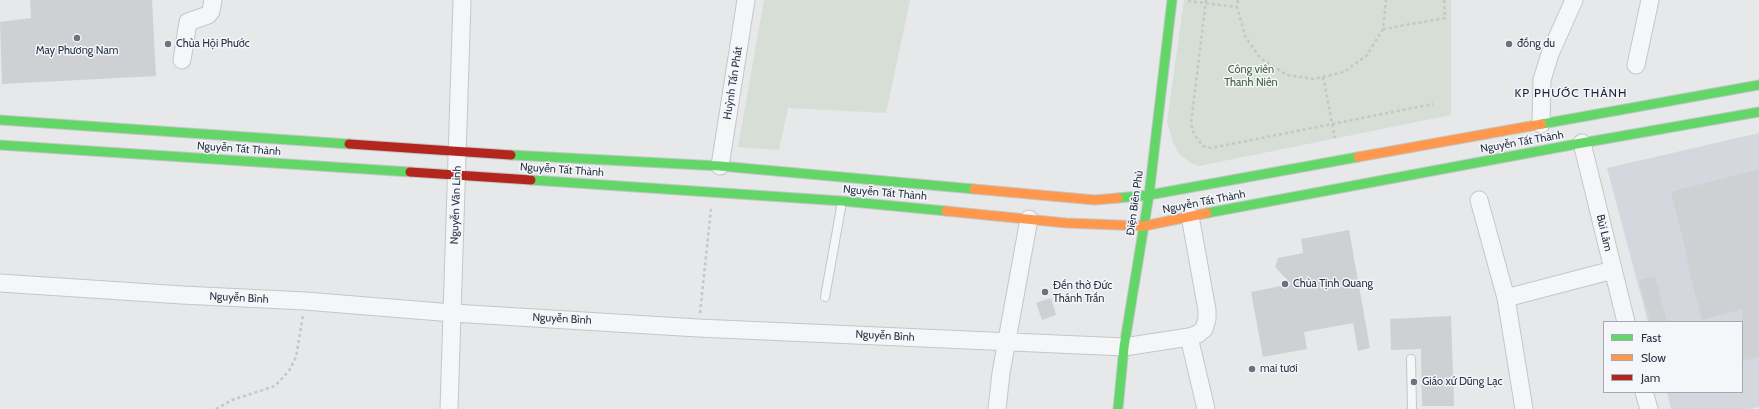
<!DOCTYPE html>
<html>
<head>
<meta charset="utf-8">
<style>
  body { margin:0 }
  #map { position:relative; width:1759px; height:409px; overflow:hidden; background:#e6e8ea; font-family:Cabin,sans-serif }
  canvas { display:block }
  .legend { position:absolute; left:1603px; top:321px; width:140px; height:72px; box-sizing:border-box; background:#f4f6f9; border:1px solid #a4a8b1; margin:0; padding:5px 7px; list-style:none; font-size:12px; color:#2b3445 }
  .legend li { display:flex; align-items:center; gap:8px; height:20px }
  .legend b { width:20px; border:1px solid #a4a8b1 }
</style>
</head>
<body>
<div id="map">
<canvas width="1759" height="409"></canvas>
<ul class="legend">
<li><b style="height:5px;background:#63d668"></b>Fast</li>
<li><b style="height:5px;background:#ff974d"></b>Slow</li>
<li><b style="height:5px;background:#b3261e"></b>Jam</li>
</ul>
</div>
<script>
const ctx = document.querySelector('canvas').getContext('2d');
ctx.lineJoin = 'round';
function fillPath(path, color) {
  ctx.fillStyle = color;
  ctx.fill(path, 'evenodd');
}
function shape(rows) {
  const path = new Path2D();
  for (const r of rows) {
    path.moveTo(r[0], r[1]);
    for (let i = 2; i < r.length; i += 2) path.lineTo(r[i], r[i + 1]);
  }
  return path;
}
function stroke(path, color, width, dash) {
  ctx.strokeStyle = color;
  ctx.lineWidth = width;
  ctx.lineCap = dash ? 'butt' : 'round';
  ctx.setLineDash(dash || []);
  ctx.stroke(path);
}
function drawText(font, color, halo, rows, align = 'center') {
  ctx.font = font + ' Cabin,sans-serif';
  ctx.lineWidth = 3;
  ctx.setLineDash([]);
  ctx.textBaseline = 'middle';
  ctx.strokeStyle = halo;
  ctx.fillStyle = color;
  for (const [text, x, y, turn = 0] of rows) {
    ctx.save();
    ctx.translate(x, y);
    ctx.rotate((+turn || 0) * Math.PI / 180);
    ctx.textAlign = isNaN(turn) ? turn : align;
    if (halo) ctx.strokeText(text, 0, 0);
    ctx.fillText(text, 0, 0);
    ctx.restore();
  }
}
const built = shape([
  [1759,133,1759,407,1748,409,1671,409,1667,392,1742,392,1742,322,1648,322,1607,168]
]);
const green = shape([
  [764,0,910,0,886,113,788,108,779,150,738,147],
  [1184,0,1451,0,1451,115,1199,166,1191,163,1180,155,1173,142,1167,122]
]);
const building = shape([
  [30,0,152,0,156,76,2,84,0,22,31,18],
  [1759,169,1759,357,1742,361,1742,309,1702,320,1686,259,1688,259,1671,192],
  [1349,230,1370,348,1358,351,1353,323,1304,332,1307,349,1263,357,1251,292,1291,284,1275,267,1278,258,1303,253,1301,239],
  [1655,276,1667,322,1650,322,1639,280],
  [1051,298,1056,315,1042,320,1036,303],
  [1451,316,1454,406,1422,406,1421,349,1391,350,1390,319]
]);
const path = shape([
  [1206,0,1191,123,1194,134,1203,146,1211,148,1433,104],
  [1238,0,1237,7,1245,36,1260,58,1287,75,1313,79,1344,72,1367,55,1383,29,1386,0],
  [1188,1,1237,7],
  [1383,29,1445,18,1444,0],
  [1323,77,1335,138],
  [700,313,711,209],
  [216,409,232,400,275,386,289,371,296,357,303,315]
]);
const lane = shape([
  [825,297,842,202],
  [1411,359,1412,409]
]);
const street = shape([
  [182,60,188,22,208,15,211,11,213,0],
  [1636,65,1650,0],
  [1541,124,1542,80,1550,54,1574,0],
  [1582,143,1626,322],
  [720,166,746,0],
  [1479,200,1506,298,1524,409],
  [0,283,182,295,305,301,453,313,698,328,1124,347,1189,337,1198,334,1204,329,1207,319,1207,310,1190,216],
  [1506,298,1613,270],
  [1189,337,1206,409],
  [1644,392,1649,409],
  [449,409,462,0],
  [997,409,1001,373,1029,219]
]);
const fast = shape([
  [0,120,349,144],
  [1542,124,1759,85],
  [0,145,410,172],
  [511,155,720,166,974,189],
  [531,180,842,201,946,211],
  [1118,198,1149,195,1358,157],
  [1207,213,1582,143,1759,112],
  [1118,409,1124,347,1149,195,1172,0]
]);
const slow = shape([
  [1358,157,1542,124],
  [974,189,1095,200,1118,198],
  [946,211,1066,223,1144,226,1207,213]
]);
const jam = shape([
  [349,144,511,155],
  [410,172,531,180]
]);
const markers = [
  [77,38,4,"#6c737f"],
  [168,44,4,"#6c737f"],
  [1509,44,4,"#6c737f"],
  [1285,284,4,"#6c737f"],
  [1045,292,4,"#6c737f"],
  [1252,369,4,"#6c737f"],
  [1414,382,4,"#6c737f"]
];
const poiNames = [
  ["Chùa Hội Phước",176,44],
  ["đồng du",1517,44],
  ["May Phương Nam",77,51,"center"],
  ["Chùa Tịnh Quang",1293,284],
  ["Đền thờ Đức",1053,286],
  ["Thánh Trần",1053,299],
  ["mai tươi",1260,369],
  ["Giáo xứ Dũng Lạc",1422,382]
];
const parkNames = [
  ["Công viên",1251,70],
  ["Thanh Niên",1251,83]
];
const streetNames = [
  ["Huỳnh Tấn Phát",733,83,-81],
  ["Nguyễn Tất Thành",1522,142,-10],
  ["Nguyễn Tất Thành",239,149,4],
  ["Nguyễn Tất Thành",562,170,4],
  ["Nguyễn Tất Thành",885,193,5],
  ["Nguyễn Tất Thành",1204,202,-11],
  ["Điện Biên Phủ",1135,203,-82],
  ["Nguyễn Văn Linh",456,205,-88],
  ["Bùi Lâm",1604,233,77],
  ["Nguyễn Bình",239,298,3],
  ["Nguyễn Bình",562,319,3],
  ["Nguyễn Bình",885,336,3]
];
const neighbourhoodNames = [
  ["KP PHƯỚC THÀNH",1571,93]
];
fillPath(built, '#d4d7dd');
fillPath(green, '#d6ded6');
fillPath(building, '#ced0d3');
stroke(lane, '#c4c6c8', 10);
stroke(street, '#c4c6c8', 19);
stroke(fast, '#c4c6c8', 11);
stroke(slow, '#c4c6c8', 11);
stroke(jam, '#c4c6c8', 11);
stroke(path, '#c5c6ca', 2.5, [3, 3]);
stroke(lane, '#f5f6f7', 8);
stroke(street, '#f5f6f7', 17);
stroke(fast, '#63d668', 9);
stroke(slow, '#ff974d', 9);
stroke(jam, '#b3261e', 9);
for (const [x, y, r, color] of markers) {
  const dot = new Path2D();
  dot.arc(x, y, r, 0, 2 * Math.PI);
  ctx.fillStyle = color;
  ctx.fill(dot);
  stroke(dot, '#f4f6f9', 1.5);
}
drawText('11px', '#2b3445', '#f4f6f9', poiNames, 'left');
drawText('11px', '#3f6138', '#f4f6f9', parkNames);
drawText('11px', '#2b3445', '#f4f6f9', streetNames);
ctx.letterSpacing = '1px';
drawText('12px', '#1d2536', '#f4f6f9', neighbourhoodNames);
ctx.letterSpacing = '0px';
</script>
</body>
</html>
